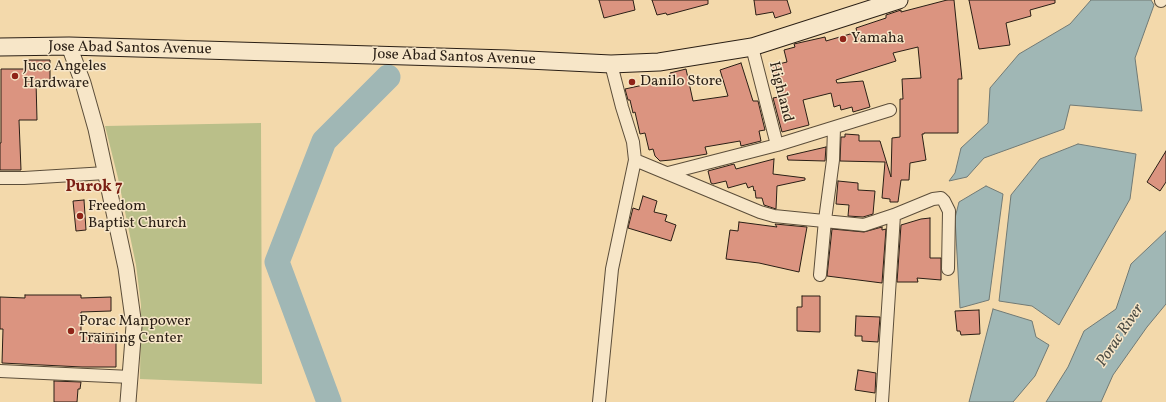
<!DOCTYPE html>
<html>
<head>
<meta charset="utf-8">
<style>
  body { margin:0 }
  canvas { display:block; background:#f3d9ab }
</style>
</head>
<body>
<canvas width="1166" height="402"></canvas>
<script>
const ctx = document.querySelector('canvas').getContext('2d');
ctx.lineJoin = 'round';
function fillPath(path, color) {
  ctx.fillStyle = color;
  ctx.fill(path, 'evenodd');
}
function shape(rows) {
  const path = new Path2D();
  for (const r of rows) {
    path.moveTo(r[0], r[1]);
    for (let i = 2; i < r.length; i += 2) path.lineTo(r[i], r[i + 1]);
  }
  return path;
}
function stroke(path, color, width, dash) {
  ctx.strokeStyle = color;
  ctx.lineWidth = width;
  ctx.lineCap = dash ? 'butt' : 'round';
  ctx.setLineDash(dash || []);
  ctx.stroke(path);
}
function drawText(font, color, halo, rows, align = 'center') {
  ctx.font = font + ' Vollkorn,serif';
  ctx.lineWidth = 3;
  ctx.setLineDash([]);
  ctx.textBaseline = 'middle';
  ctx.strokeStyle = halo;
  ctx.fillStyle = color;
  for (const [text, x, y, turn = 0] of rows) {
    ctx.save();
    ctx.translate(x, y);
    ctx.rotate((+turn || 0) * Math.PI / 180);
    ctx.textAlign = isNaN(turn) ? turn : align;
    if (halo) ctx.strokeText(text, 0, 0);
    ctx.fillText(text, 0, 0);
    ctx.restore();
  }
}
const green = shape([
  [261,123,262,384,140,379,141,305,136,265,118,178,105,126]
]);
const water = shape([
  [1091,0,1151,0,1154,5,1135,58,1142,111,1070,105,1064,129,984,158,967,177,949,181,955,173,961,148,988,123,990,88,1019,54,1070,24,1091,0],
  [1078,144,1136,154,1130,199,1059,325,1032,306,999,301,1011,195,1040,159,1078,144],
  [986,186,1003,194,989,300,960,308,955,218,959,202,986,186],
  [1166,231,1166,304,1147,327,1113,375,1101,402,1046,402,1068,367,1084,331,1116,309,1131,264,1166,231],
  [993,309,1032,321,1036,337,1049,345,1035,376,1013,402,969,402,993,309]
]);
const river = shape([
  [329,402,277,262,324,141,388,77]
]);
const building = shape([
  [599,0,633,0,635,10,604,18,599,0],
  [652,0,708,0,708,4,667,15,666,13,657,15,652,0],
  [754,0,787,0,791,13,775,18,773,12,756,15,754,0],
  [947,0,954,0,962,79,958,79,958,133,924,133,924,134,922,134,926,160,910,163,909,180,901,180,898,202,890,202,890,199,882,198,885,162,840,161,841,137,845,137,845,134,859,135,859,141,880,141,891,177,892,138,900,137,900,99,903,99,902,79,921,78,918,47,893,53,896,61,836,80,837,83,863,81,870,107,853,112,852,107,841,110,840,105,834,107,831,93,803,100,809,125,782,132,773,98,778,97,770,66,787,62,784,50,795,47,794,44,825,37,826,41,857,32,856,28,886,18,886,15,901,10,901,12,947,0],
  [969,0,1055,0,1055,3,1030,10,1031,16,1006,23,1010,45,979,49,969,0],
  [26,60,50,60,50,82,36,81,37,120,19,120,21,170,0,170,0,143,1,143,1,69,26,69,26,60],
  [741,63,753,101,758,101,765,130,759,131,761,141,741,146,740,141,705,147,707,154,671,160,660,161,655,156,653,149,649,150,645,133,640,134,635,112,633,113,630,100,628,100,625,89,671,79,670,73,686,69,693,101,728,96,720,70,741,63],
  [826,147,825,161,788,160,787,156,826,147],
  [1166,151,1166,182,1160,191,1147,182,1166,151],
  [774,159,773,174,805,178,805,180,777,186,776,209,764,205,762,198,756,198,755,190,754,191,753,186,748,188,746,183,728,188,726,181,713,184,711,183,708,171,734,164,736,169,774,159],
  [838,181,858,183,858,190,875,191,873,214,863,217,848,216,849,205,836,204,838,181],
  [643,196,657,201,654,212,667,215,665,221,676,225,671,241,628,228,633,208,639,210,643,196],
  [84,200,86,230,76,231,73,201,84,200],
  [930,218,930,258,941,258,941,280,917,278,918,282,897,282,901,225,921,219,930,218],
  [739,222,777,227,775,224,807,227,799,272,759,263,726,259,730,230,738,231,739,222],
  [882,227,882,230,886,229,882,283,827,276,832,229,864,232,882,227],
  [25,295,81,295,81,298,111,297,111,311,81,312,81,333,116,334,116,367,82,367,2,363,3,329,0,329,0,297,25,298,25,295],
  [802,296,820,296,820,332,797,331,797,307,802,307,802,296],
  [979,310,980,334,961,335,960,331,957,331,955,311,979,310],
  [856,316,880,317,878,342,862,341,862,336,855,336,856,316],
  [858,370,876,373,875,393,855,390,858,370],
  [54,381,81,382,80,389,78,389,77,402,54,402,54,381]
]);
const minor = shape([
  [1161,0,1161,1],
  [752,47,777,145],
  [635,160,760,212,774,216,864,225,894,215,933,199,941,198,944,201,949,211,948,269],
  [668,173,777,145,890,110],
  [0,178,24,178,106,173],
  [820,275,825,220,833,160,834,128],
  [0,371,131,377],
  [599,402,612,269,635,160,633,142,622,107,611,64],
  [882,402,894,215]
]);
const tertiary = shape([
  [69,46,83,83,96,129,126,268,134,326,128,402]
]);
const secondary = shape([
  [0,47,69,46,507,59,611,64,659,62,752,47,899,0]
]);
const markers = [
  [843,39,4,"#8f2418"],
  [15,76,4,"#8f2418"],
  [632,82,4,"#8f2418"],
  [80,216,4,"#8f2418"],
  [71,331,4,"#8f2418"]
];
const poiNames = [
  ["Yamaha",851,39],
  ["Juco Angeles",23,67],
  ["Hardware",23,84],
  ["Danilo Store",640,82],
  ["Freedom",88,207],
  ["Baptist Church",88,224],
  ["Porac Manpower",79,322],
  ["Training Center",79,339]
];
const streetNames = [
  ["Jose Abad Santos Avenue",130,49,1],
  ["Jose Abad Santos Avenue",454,58,2],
  ["Highland",780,92,76]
];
const neighbourhoodNames = [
  ["Purok 7",94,188]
];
const waterNames = [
  ["Porac River",1121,336,-56]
];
fillPath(green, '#babf89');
fillPath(water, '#a0b7b5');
stroke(water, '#717a75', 1);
stroke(river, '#a0b7b5', 25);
fillPath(building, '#db9480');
stroke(building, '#2a1f15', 1);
stroke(minor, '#5c4e3a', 14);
stroke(tertiary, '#5c4e3a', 17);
stroke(secondary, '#2a1f15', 19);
stroke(minor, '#f7e6c8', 12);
stroke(tertiary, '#f7e6c8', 15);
stroke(secondary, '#f7e6c8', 17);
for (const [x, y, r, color] of markers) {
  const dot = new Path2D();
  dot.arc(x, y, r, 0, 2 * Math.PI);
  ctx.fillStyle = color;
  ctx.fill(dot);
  stroke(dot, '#f7e6c8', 1.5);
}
drawText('15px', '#2a1f15', '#f7e6c8', poiNames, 'left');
drawText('15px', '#2a1f15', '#f7e6c8', streetNames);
drawText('bold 16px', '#7a1f14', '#f7e6c8', neighbourhoodNames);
drawText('italic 16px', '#4d4d45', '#f7e6c8', waterNames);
</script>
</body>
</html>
